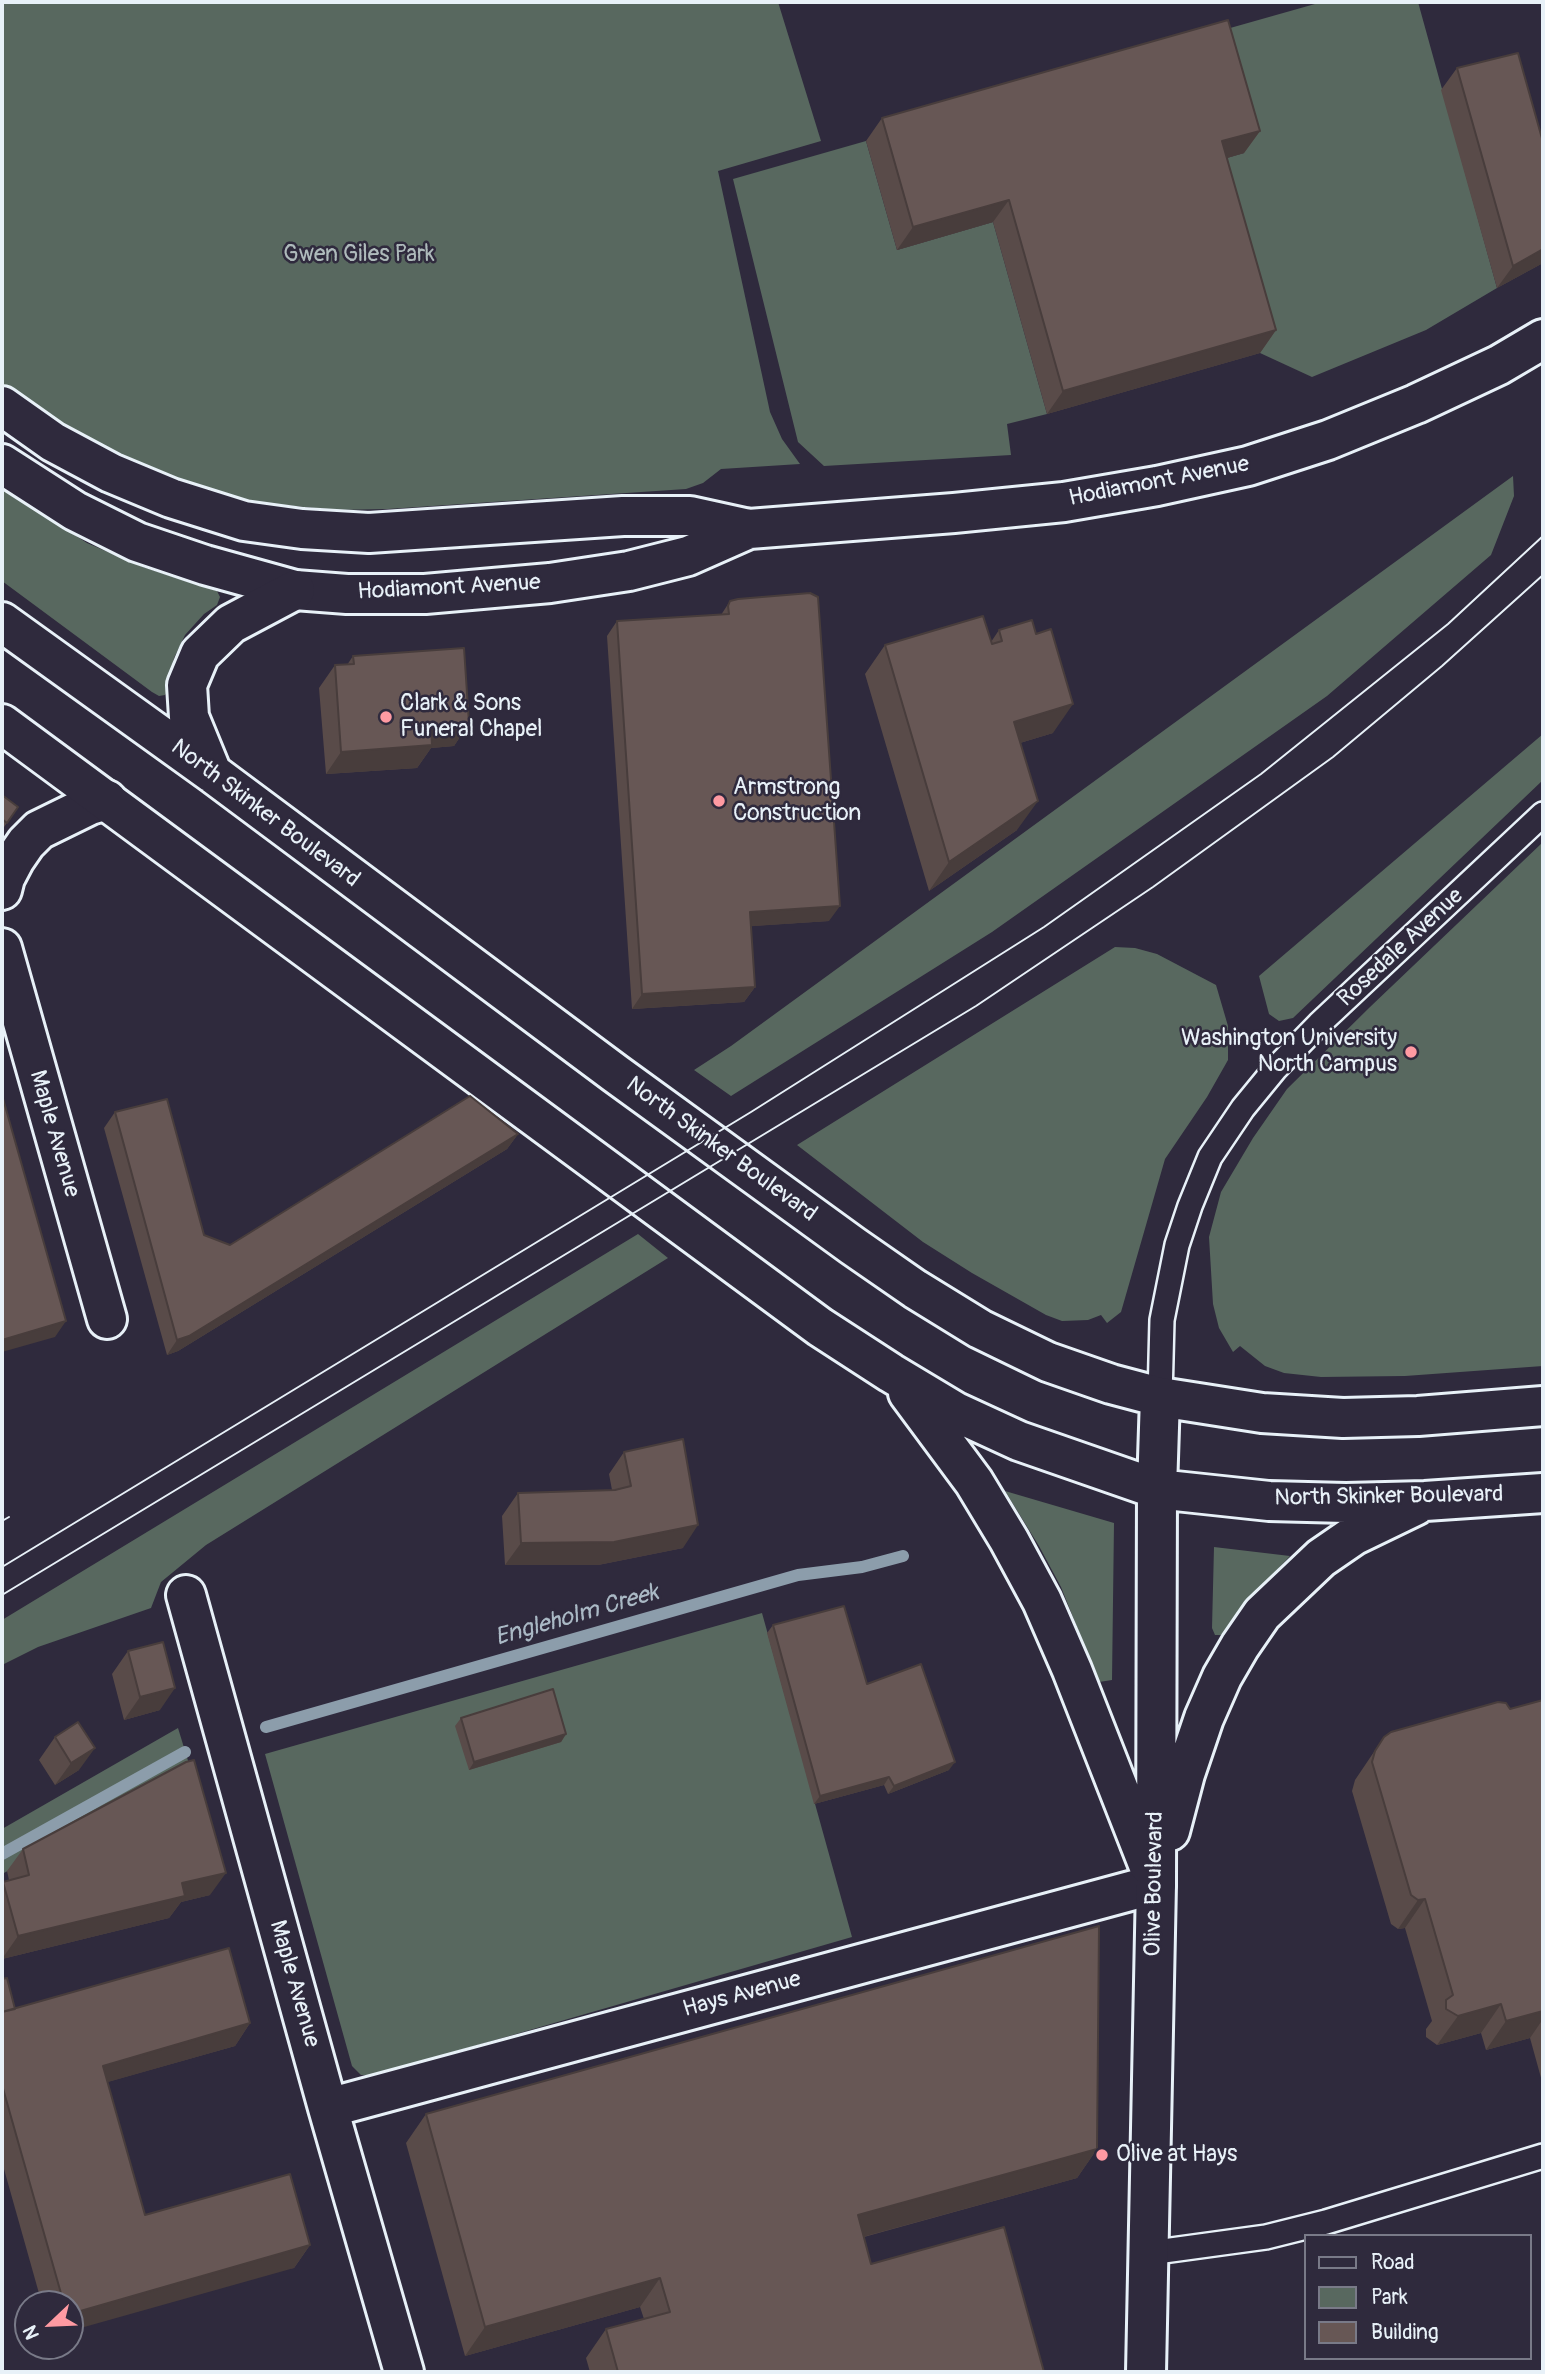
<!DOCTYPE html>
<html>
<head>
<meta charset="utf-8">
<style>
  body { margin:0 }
  #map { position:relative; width:1545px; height:2374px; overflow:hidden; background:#2f2a3d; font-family:Pangolin,sans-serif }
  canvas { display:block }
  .frame { position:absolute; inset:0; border:4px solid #e8f1f8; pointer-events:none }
  .legend { position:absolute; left:1304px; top:2234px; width:228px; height:126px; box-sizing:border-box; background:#2f2a3d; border:2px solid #797a88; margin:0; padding:9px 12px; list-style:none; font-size:21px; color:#e8f1f8 }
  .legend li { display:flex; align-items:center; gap:14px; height:35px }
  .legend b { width:35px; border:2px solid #797a88 }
  .north { position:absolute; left:14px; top:2290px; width:70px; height:70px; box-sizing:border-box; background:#2f2a3d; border:2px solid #797a88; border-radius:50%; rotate:247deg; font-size:19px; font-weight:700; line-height:28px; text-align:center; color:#e8f1f8 }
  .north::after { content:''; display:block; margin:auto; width:24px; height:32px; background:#ff9aa2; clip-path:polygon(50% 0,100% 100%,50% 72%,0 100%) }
</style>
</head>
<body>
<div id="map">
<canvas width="1545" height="2374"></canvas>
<div class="frame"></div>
<ul class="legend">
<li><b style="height:9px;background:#2f2a3d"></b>Road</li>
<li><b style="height:19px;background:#58685f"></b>Park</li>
<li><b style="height:19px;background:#675755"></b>Building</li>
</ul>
<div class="north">N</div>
</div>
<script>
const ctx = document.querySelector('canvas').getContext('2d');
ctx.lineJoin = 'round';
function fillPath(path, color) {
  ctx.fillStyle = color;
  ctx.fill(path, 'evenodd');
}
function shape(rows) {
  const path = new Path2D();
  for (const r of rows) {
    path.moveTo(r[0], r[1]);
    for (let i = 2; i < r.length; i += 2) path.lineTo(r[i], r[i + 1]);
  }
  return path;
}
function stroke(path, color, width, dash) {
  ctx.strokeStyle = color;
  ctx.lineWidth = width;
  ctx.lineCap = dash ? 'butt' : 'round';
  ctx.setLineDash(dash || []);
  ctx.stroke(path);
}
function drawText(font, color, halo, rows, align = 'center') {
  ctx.font = font + ' Pangolin,sans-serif';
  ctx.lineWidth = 5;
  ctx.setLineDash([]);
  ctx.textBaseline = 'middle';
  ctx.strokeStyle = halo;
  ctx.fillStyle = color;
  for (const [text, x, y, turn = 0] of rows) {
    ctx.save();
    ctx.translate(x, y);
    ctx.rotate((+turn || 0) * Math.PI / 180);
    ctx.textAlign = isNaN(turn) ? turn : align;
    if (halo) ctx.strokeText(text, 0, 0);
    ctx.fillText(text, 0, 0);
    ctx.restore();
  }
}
const green = shape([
  [2,2,778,2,821,141,718,171,770,412,782,439,800,464,721,469,703,483,686,489,388,509,336,510,229,500,141,467,69,430,2,383],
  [1322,2,1418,2,1497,288,1426,330,1312,377,1260,353,1206,164,1244,153,1209,34],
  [866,141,897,250,993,222,1047,414,1007,424,1011,455,824,466,798,442,733,179],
  [1513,476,1514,496,1491,555,1327,696,992,932,731,1096,694,1070,731,1046],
  [2,488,87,543,143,567,217,591,220,597,217,605,204,614,185,635,174,658,168,691,165,695,159,696,152,692,2,581],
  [1543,734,1543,780,1293,1018,1279,1021,1269,1014,1259,976],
  [1543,842,1543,1366,1405,1376,1321,1377,1284,1373,1265,1366,1240,1346,1233,1352,1219,1328,1213,1304,1209,1237,1221,1192,1253,1138,1287,1089,1370,1007],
  [1115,947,1135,948,1157,954,1216,985,1228,1026,1228,1060,1207,1097,1165,1159,1121,1312,1107,1323,1101,1315,1088,1320,1062,1321,1046,1315,972,1273,923,1242,797,1145],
  [638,1234,668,1258,206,1545,161,1582,151,1608,38,1647,2,1665,2,1620],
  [1005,1491,1114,1523,1112,1680,1099,1682,1061,1587,1039,1546],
  [1214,1547,1290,1556,1241,1608,1226,1631,1221,1635,1215,1635,1212,1628],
  [762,1613,852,1937,374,2075,361,2075,352,2066,265,1754],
  [178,1728,193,1777,171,1784,2,1874,2,1829]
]);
const stream = shape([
  [266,1727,798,1575,862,1567,903,1556],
  [2,1854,185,1752]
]);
const lane = shape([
  [1160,1397,1162,1320,1177,1245,1190,1206,1210,1157,1243,1108,1275,1069,1319,1024,1543,814],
  [1149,2253,1266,2237,1326,2222,1543,2156]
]);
const street = shape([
  [2,890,5,878,15,859,26,843,39,830,90,805,107,800],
  [2,948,107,1319],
  [186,1595,328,2108,404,2372],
  [328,2108,1156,1884]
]);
const secondary = shape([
  [2,406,53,442,111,473,171,498,244,521,302,529,369,533,623,516,690,516,749,529,954,513,1064,502,1157,486,1248,466,1328,440,1416,404,1499,365,1543,339],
  [2,464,75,511,137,542,205,565,295,590,347,594,425,594,550,583,629,571,688,556,749,529]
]);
const primary = shape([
  [2,622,212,773,616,1074,853,1246,915,1289,980,1329,1048,1362,1111,1384,1160,1397,1262,1413,1343,1418,1418,1416,1543,1406],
  [2,724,820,1327,891,1373,956,1412,1019,1441,1157,1489,1269,1501,1346,1503,1425,1501,1543,1493],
  [212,773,189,717,187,685,200,654,231,624,295,590],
  [908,1393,974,1482,1009,1540,1042,1601,1072,1670,1148,1864],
  [1170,1831,1185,1774,1204,1718,1222,1677,1240,1646,1262,1614,1321,1558,1353,1536,1415,1506],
  [1146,2372,1156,1884,1157,1489,1160,1397]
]);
const tram = shape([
  [2,1521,9,1517],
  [2,1567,751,1112,1044,927,1261,774,1448,624,1543,536],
  [2,1595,976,1006,1153,887,1333,757,1442,666,1543,575]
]);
const wall = shape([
  [1457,68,1543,142,1543,263,1497,288,1441,90],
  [882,118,1260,131,1244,153,1227,158,1276,330,1260,353,1047,414,993,222,897,250,866,141],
  [730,601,829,921,751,926,755,987,744,1002,632,1009,607,636,617,621,721,615],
  [999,630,1053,733,1020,743,1017,830,929,891,865,674,885,645,991,642],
  [353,656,469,723,454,746,431,748,417,768,326,774,319,688,335,665,347,665],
  [2,795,18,807,2,830],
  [115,1112,204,1235,230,1245,518,1134,507,1149,178,1351,167,1355,104,1128],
  [624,1452,683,1548,598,1565,505,1565,502,1516,518,1493,612,1490,609,1474],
  [773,1625,867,1684,949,1770,888,1794,884,1785,814,1804,767,1633],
  [128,1651,160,1710,124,1720,112,1674],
  [1543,1700,1543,2085,1530,2038,1486,2050,1481,2033,1437,2045,1426,2037,1426,2029,1432,2021,1405,1928,1398,1929,1391,1924,1352,1791,1355,1780,1384,1737,1510,1709],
  [461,1718,566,1734,561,1742,469,1770,455,1726],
  [55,1737,79,1770,55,1785,39,1760],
  [23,1849,210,1895,181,1902,169,1918,2,1959,2,1884,3,1882,9,1880,7,1871],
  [2,1979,15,2009,250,2023,235,2046,107,2082,145,2215,310,2245,294,2268,70,2304,42,2304,2,2162],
  [426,2114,1097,2149,1077,2178,864,2237,871,2264,1044,2372,590,2372,586,2358,606,2329,644,2319,640,2307,465,2356,406,2143]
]);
const shadedWall = shape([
  [1260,131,1244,153,1206,164,1222,141],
  [1009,200,993,222,897,250,913,227],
  [1543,249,1543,263,1497,288,1513,266],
  [1276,330,1260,353,1047,414,1063,391],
  [1073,704,1053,733,993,751,1014,722],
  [469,723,454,746,431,748,417,768,326,774,341,752,431,726],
  [1038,801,1017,830,929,891,949,862],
  [840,906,829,921,740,927,750,912],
  [755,987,744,1002,632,1009,642,994],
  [518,1134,507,1149,178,1351,167,1355,177,1340],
  [66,1321,55,1337,2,1352,2,1340],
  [698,1525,683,1548,598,1565,505,1565,521,1543],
  [175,1688,160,1710,124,1720,140,1697],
  [566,1734,561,1742,469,1770,474,1762],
  [95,1748,79,1770,55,1785,71,1763],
  [955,1762,949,1770,888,1794,894,1786],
  [889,1777,884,1785,814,1804,820,1796],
  [226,1873,210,1895,181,1902,169,1918,2,1959,18,1936,182,1883],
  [1425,1899,1405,1928,1398,1929,1418,1900],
  [1501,2004,1481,2033,1437,2045,1458,2016],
  [1543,2011,1543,2019,1530,2038,1486,2050,1506,2021],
  [250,2023,235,2046,87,2088,103,2066],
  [1097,2149,1077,2178,837,2244,858,2215],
  [310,2245,294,2268,70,2331,70,2314],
  [660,2278,640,2307,465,2356,485,2327]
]);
const building = shape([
  [1228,20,1260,131,1222,141,1276,330,1063,391,1009,200,913,227,882,118,1228,20],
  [1518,53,1543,142,1543,249,1513,266,1457,68,1518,53],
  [810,593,818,597,840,906,750,912,755,987,642,994,617,621,729,614,728,606,730,601,738,599,810,593],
  [983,616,992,644,1002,641,999,630,1032,620,1036,634,1051,629,1073,704,1014,722,1038,801,949,862,885,645,983,616],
  [464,648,469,723,431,726,432,745,341,752,335,665,354,664,353,656,464,648],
  [2,795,18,807,7,823,2,819,2,795],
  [2,1095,66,1321,2,1340,2,1095],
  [470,1096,518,1134,189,1336,177,1340,115,1112,167,1099,204,1235,230,1245,470,1096],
  [683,1439,698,1525,614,1542,521,1543,518,1493,615,1490,631,1486,624,1452,683,1439],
  [844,1606,867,1684,921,1664,955,1762,894,1786,889,1777,820,1796,773,1625,844,1606],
  [163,1642,175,1688,140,1697,128,1651,163,1642],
  [553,1689,566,1734,474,1762,461,1718,553,1689],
  [1543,1700,1543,2011,1506,2021,1501,2004,1458,2016,1446,2009,1446,2000,1453,1995,1425,1899,1418,1900,1411,1895,1372,1762,1375,1751,1384,1737,1391,1732,1498,1702,1506,1703,1510,1709,1543,1700],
  [78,1722,95,1748,71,1763,55,1737,78,1722],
  [194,1760,226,1873,182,1883,185,1896,18,1936,3,1882,29,1875,23,1849,186,1762,194,1760],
  [1099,1926,1097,2149,858,2215,871,2264,1004,2227,1044,2372,618,2372,606,2329,670,2312,660,2278,485,2327,426,2114,1099,1926],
  [229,1948,250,2023,103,2066,145,2215,290,2174,310,2245,70,2314,70,2304,64,2304,2,2085,2,2012,229,1948],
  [7,1978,15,2009,2,2012,2,1979,7,1978]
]);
const markers = [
  [386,717,7,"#ff9aa2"],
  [719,801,7,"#ff9aa2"],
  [1411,1052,7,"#ff9aa2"],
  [1102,2155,7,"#ff9aa2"]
];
const parkNames = [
  ["Gwen Giles Park",359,255]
];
const streetNames = [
  ["Hodiamont Avenue",1159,482,-11],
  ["Hodiamont Avenue",449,588,-3],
  ["North Skinker Boulevard",265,814,37],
  ["Rosedale Avenue",1401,948,-43],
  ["Maple Avenue",54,1134,74],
  ["North Skinker Boulevard",721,1150,36],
  ["North Skinker Boulevard",1389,1497,-1],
  ["Olive Boulevard",1155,1884,-89],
  ["Maple Avenue",294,1984,74],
  ["Hays Avenue",742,1995,-15]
];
const poiNames = [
  ["Clark & Sons",400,704],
  ["Funeral Chapel",400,730],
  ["Armstrong",733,788],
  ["Construction",733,814],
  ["Washington University",1397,1039,"right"],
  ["North Campus",1397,1065,"right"],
  ["Olive at Hays",1116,2155]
];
const waterNames = [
  ["Engleholm Creek",577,1616,-16]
];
fillPath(green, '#58685f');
stroke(stream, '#8c9dab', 12);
stroke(lane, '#e8f1f8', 28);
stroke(street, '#e8f1f8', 44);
stroke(secondary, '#e8f1f8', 44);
stroke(primary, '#e8f1f8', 44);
stroke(lane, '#2f2a3d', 23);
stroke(street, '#2f2a3d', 38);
stroke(secondary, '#2f2a3d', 38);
stroke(primary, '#2f2a3d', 38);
stroke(tram, '#e8f1f8', 2);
fillPath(wall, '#594b49');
fillPath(shadedWall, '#483d3c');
fillPath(building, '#675755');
stroke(building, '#483d3c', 2);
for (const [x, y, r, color] of markers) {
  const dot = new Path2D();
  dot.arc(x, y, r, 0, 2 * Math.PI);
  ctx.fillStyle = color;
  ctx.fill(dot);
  stroke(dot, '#2f2a3d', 2.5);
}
drawText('23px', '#aebabb', '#2f2a3d', parkNames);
drawText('23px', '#e8f1f8', '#2f2a3d', streetNames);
drawText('23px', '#e8f1f8', '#2f2a3d', poiNames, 'left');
drawText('italic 24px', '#aab9c5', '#2f2a3d', waterNames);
</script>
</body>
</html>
